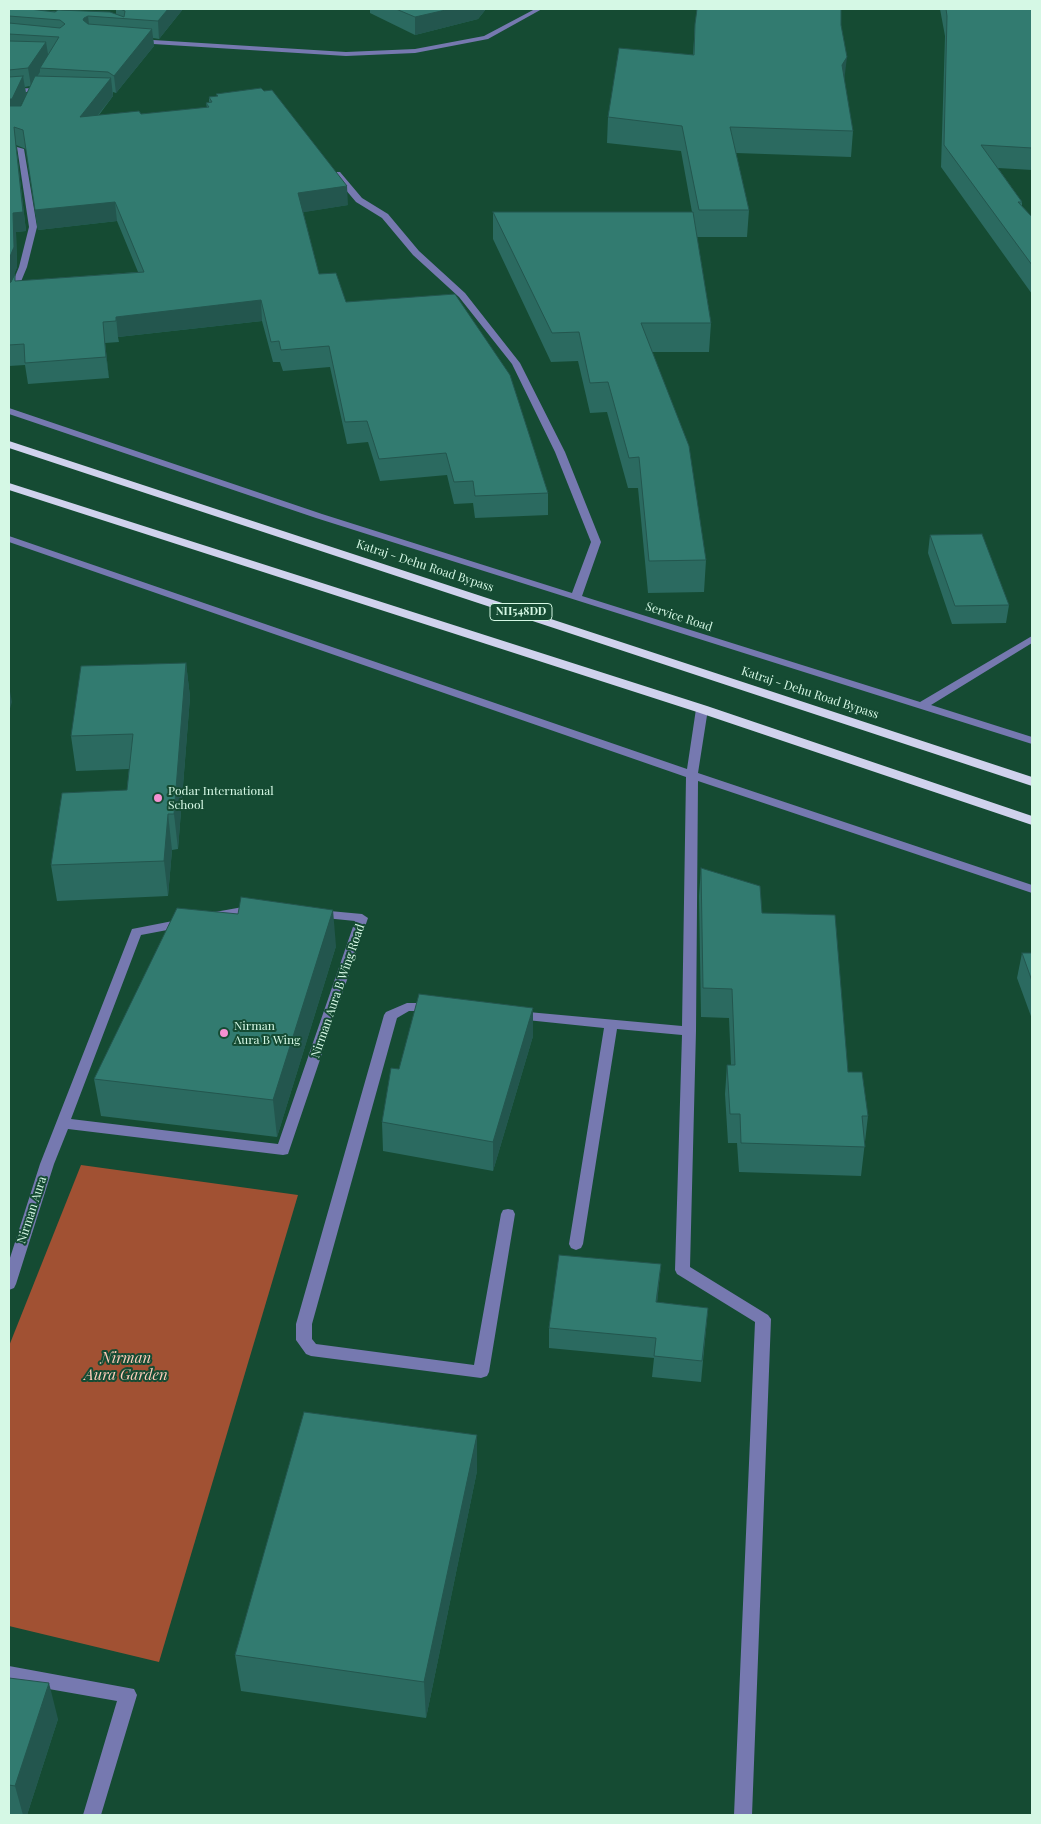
<!DOCTYPE html>
<html>
<head>
<meta charset="utf-8">
<style>
  body { margin:0 }
  #map { position:relative; width:1041px; height:1824px; overflow:hidden; background:#154b33; font-family:"Playfair Display",serif }
  canvas { display:block }
  .frame { position:absolute; inset:0; border:10px solid #d5f8e5; pointer-events:none }
</style>
</head>
<body>
<div id="map">
<canvas width="1041" height="1824"></canvas>
<div class="frame"></div>
</div>
<script>
const ctx = document.querySelector('canvas').getContext('2d');
ctx.lineJoin = 'round';
function fillPath(path, color) {
  ctx.fillStyle = color;
  ctx.fill(path, 'evenodd');
}
function shape(rows) {
  const path = new Path2D();
  for (const r of rows) {
    path.moveTo(r[0], r[1]);
    for (let i = 2; i < r.length; i += 2) path.lineTo(r[i], r[i + 1]);
  }
  return path;
}
function stroke(path, color, width, dash) {
  ctx.strokeStyle = color;
  ctx.lineWidth = width;
  ctx.lineCap = dash ? 'butt' : 'round';
  ctx.setLineDash(dash || []);
  ctx.stroke(path);
}
function drawText(font, color, halo, rows, align = 'center') {
  ctx.font = font + ' "Playfair Display",serif';
  ctx.lineWidth = 4;
  ctx.setLineDash([]);
  ctx.textBaseline = 'middle';
  ctx.strokeStyle = halo;
  ctx.fillStyle = color;
  for (const [text, x, y, turn = 0] of rows) {
    ctx.save();
    ctx.translate(x, y);
    ctx.rotate((+turn || 0) * Math.PI / 180);
    ctx.textAlign = isNaN(turn) ? turn : align;
    if (halo) ctx.strokeText(text, 0, 0);
    ctx.fillText(text, 0, 0);
    ctx.restore();
  }
}
const green = shape([
  [81,1165,298,1195,159,1662,9,1626,9,1346]
]);
const minor = shape([
  [535,9,542,9,488,39,415,53,346,56,137,43,134,41,137,39,346,52,415,49,484,36,535,9],
  [34,88,37,90,22,123,9,123,9,119,16,119,29,92,9,93,9,89,34,88],
  [17,147,24,149,37,227,27,267,13,301,9,304,9,291,19,267,29,227,17,147],
  [334,172,340,172,362,198,388,214,419,251,465,293,520,363,565,452,601,542,582,596,920,702,1032,636,1032,643,931,705,1032,737,1032,744,316,518,9,414,9,408,12,409,322,514,572,593,591,542,555,452,512,364,459,297,413,255,382,218,356,202,334,176,334,172],
  [9,536,687,769,696,709,698,707,706,707,708,709,698,773,1032,885,1032,893,698,781,696,1031,690,1267,768,1315,771,1319,752,1815,734,1815,755,1322,677,1274,675,1270,682,1035,617,1029,583,1244,581,1248,576,1250,571,1248,569,1244,604,1028,517,1019,510,1015,517,1011,682,1026,686,777,9,542,9,536],
  [254,905,258,906,260,909,258,912,215,920,209,916,215,912,254,905],
  [319,910,362,914,368,918,288,1154,283,1155,68,1129,54,1164,16,1284,14,1288,9,1290,9,1261,40,1164,132,929,183,919,189,923,183,927,141,935,71,1119,278,1144,355,921,315,917,313,914,319,910],
  [407,1003,432,1003,439,1007,432,1011,409,1011,397,1018,312,1324,312,1339,316,1344,474,1365,501,1214,503,1210,508,1209,513,1210,515,1214,489,1372,487,1376,481,1378,311,1356,306,1354,296,1340,296,1324,384,1015,386,1012,407,1003],
  [9,1666,134,1689,137,1695,101,1815,83,1815,117,1701,9,1682,9,1666]
]);
const highway = shape([
  [9,441,1032,777,1032,786,9,448,9,441],
  [9,483,707,706,1032,816,1032,825,697,712,9,490,9,483]
]);
const wall = shape([
  [9,9,116,14,116,9,183,9,159,39,153,38,154,46,116,93,113,92,113,96,99,115,141,114,207,108,206,103,209,102,209,97,217,96,216,94,348,205,303,212,319,274,346,302,548,493,548,515,475,518,473,503,454,504,447,475,380,481,368,442,347,444,330,367,283,371,280,362,273,362,262,321,118,337,119,342,105,343,109,378,28,384,25,365,9,366],
  [30,86,21,106,20,106,26,94,25,87],
  [16,145,26,149,38,230,117,221,138,272,16,281,11,282,17,267,16,232,26,231],
  [370,9,486,9,478,19,415,35,370,13],
  [940,9,1032,9,1032,170,998,168,1022,202,1022,206,1032,217,1032,294,941,167,945,36],
  [695,24,841,25,844,81,853,131,851,157,736,153,749,210,747,237,697,237,711,323,709,352,652,352,706,560,704,592,648,593,638,488,628,488,607,412,590,413,578,361,551,362,493,239,493,212,692,212,681,151,607,143,608,117,693,55],
  [930,535,1009,605,1006,623,952,624,928,553],
  [186,663,190,697,178,849,172,850,168,896,57,901,51,865,127,790,129,769,76,771,71,736],
  [701,868,762,913,848,1072,868,1116,861,1176,739,1172,737,1143,728,1143,725,1094,727,1065,731,1065,729,1018,701,1017,699,896],
  [336,946,277,1137,101,1116,94,1079],
  [1022,953,1032,953,1032,1019,1017,978],
  [533,1036,493,1171,383,1151,382,1122,399,1069],
  [661,1264,657,1302,708,1308,701,1382,652,1377,654,1358,549,1348,549,1328],
  [477,1471,426,1718,241,1691,235,1655],
  [9,1678,58,1719,27,1815,9,1815]
]);
const shadedWall = shape([
  [168,9,183,9,159,39,158,21],
  [450,9,486,9,478,19,415,35,415,17],
  [88,16,90,33,83,20,84,18],
  [152,29,154,46,116,93,114,76],
  [46,42,49,60,40,68,40,72,31,86,28,68],
  [847,57,844,82,842,65],
  [23,76,26,94,15,117,9,118,9,99],
  [111,78,113,96,82,135,80,117],
  [14,127,26,231,16,232,17,267,9,287,9,259,13,213],
  [347,186,348,205,299,213,298,193],
  [115,202,117,221,38,230,35,210],
  [261,300,262,321,118,337,116,317],
  [103,322,105,343,109,378,106,357],
  [186,663,190,697,178,849,174,814],
  [9,686,12,702,9,712],
  [168,814,172,850,168,896,164,861],
  [333,910,336,946,277,1137,273,1100],
  [533,1008,533,1036,493,1171,493,1142],
  [661,1264,659,1284,655,1323,656,1302],
  [477,1435,477,1471,426,1718,424,1682],
  [49,1683,58,1719,27,1815,23,1815,15,1786]
]);
const building = shape([
  [9,9,29,9,55,12,58,10,110,12,124,17,125,11,120,9,168,9,158,21,88,16,84,18,83,20,88,24,152,29,114,76,108,72,40,68,59,37,9,34,9,23,60,28,65,24,60,20,9,16,9,9],
  [396,9,450,9,415,17,396,9],
  [697,9,841,9,841,25,847,57,842,65,853,131,730,127,749,210,699,210,682,126,608,117,619,48,694,55,695,24,697,9],
  [946,9,1032,9,1032,148,981,145,1022,202,1018,202,1032,217,1032,265,944,145,947,16,946,9],
  [9,41,46,42,28,68,9,70,9,41],
  [23,76,12,99,9,99,9,77,23,76],
  [35,76,111,78,80,117,139,111,141,114,209,107,206,103,212,102,209,97,218,96,216,94,261,88,264,91,272,90,347,186,298,193,319,274,336,273,346,302,455,294,510,375,548,493,475,496,473,481,454,482,446,453,379,459,367,421,345,422,329,346,281,350,279,341,271,342,261,300,116,317,116,321,103,322,106,357,25,363,24,344,9,345,9,283,11,282,15,274,15,281,144,272,115,202,35,210,23,130,14,127,23,212,13,213,14,247,9,259,9,106,21,106,35,76],
  [493,212,693,212,711,323,641,323,689,446,706,560,649,561,639,457,629,458,608,382,590,383,579,332,552,333,493,212],
  [982,534,1009,605,955,606,930,535,982,534],
  [186,663,174,814,168,814,164,861,51,865,62,793,127,790,133,734,71,736,81,666,186,663],
  [701,868,760,886,762,913,835,915,848,1072,862,1072,868,1116,862,1116,865,1147,741,1143,740,1114,730,1114,727,1065,735,1065,732,989,703,988,701,868],
  [241,897,333,910,273,1100,94,1079,177,908,238,914,241,897],
  [1022,953,1032,953,1032,981,1022,953],
  [419,994,533,1008,493,1142,382,1122,391,1068,399,1069,419,994],
  [559,1255,661,1264,656,1302,708,1308,702,1361,654,1356,656,1338,549,1328,559,1255],
  [304,1412,477,1435,424,1682,235,1655,304,1412],
  [9,1678,49,1683,15,1786,9,1785,9,1678]
]);
const markers = [
  [158,798,5,"#f591d2"],
  [224,1033,5,"#f591d2"]
];
const shields = [
  [521,612,62]
];
const shieldNames = [
  ["NH548DD",521,612]
];
const streetNames = [
  ["Katraj - Dehu Road Bypass",425,566,18],
  ["Service Road",679,617,18],
  ["Katraj - Dehu Road Bypass",810,693,18],
  ["Nirman Aura B Wing Road",338,991,-71],
  ["Nirman Aura",32,1210,-72]
];
const poiNames = [
  ["Podar International",168,791],
  ["School",168,805],
  ["Nirman",234,1026],
  ["Aura B Wing",234,1040]
];
const nearParknames = [
  ["Nirman",126,1358],
  ["Aura Garden",126,1375]
];
fillPath(green, '#a15133');
fillPath(minor, '#7679b0');
fillPath(highway, '#d0d2ed');
fillPath(wall, '#2b6a60');
fillPath(shadedWall, '#23564e');
fillPath(building, '#327b70');
stroke(building, '#23564e', 1);
for (const [x, y, r, color] of markers) {
  const dot = new Path2D();
  dot.arc(x, y, r, 0, 2 * Math.PI);
  ctx.fillStyle = color;
  ctx.fill(dot);
  stroke(dot, '#154b33', 2);
}
for (const [x, y, w] of shields) {
  const box = new Path2D();
  box.roundRect(x - w / 2, y - 8.5, w, 17, 4);
  ctx.fillStyle = '#154b33';
  ctx.fill(box);
  stroke(box, '#d5f8e5', 1);
}
drawText('bold 11px', '#d5f8e5', null, shieldNames);
drawText('12px', '#d5f8e5', '#154b33', streetNames);
drawText('12px', '#d5f8e5', '#154b33', poiNames, 'left');
drawText('italic 15px', '#fecdba', '#154b33', nearParknames);
</script>
</body>
</html>
